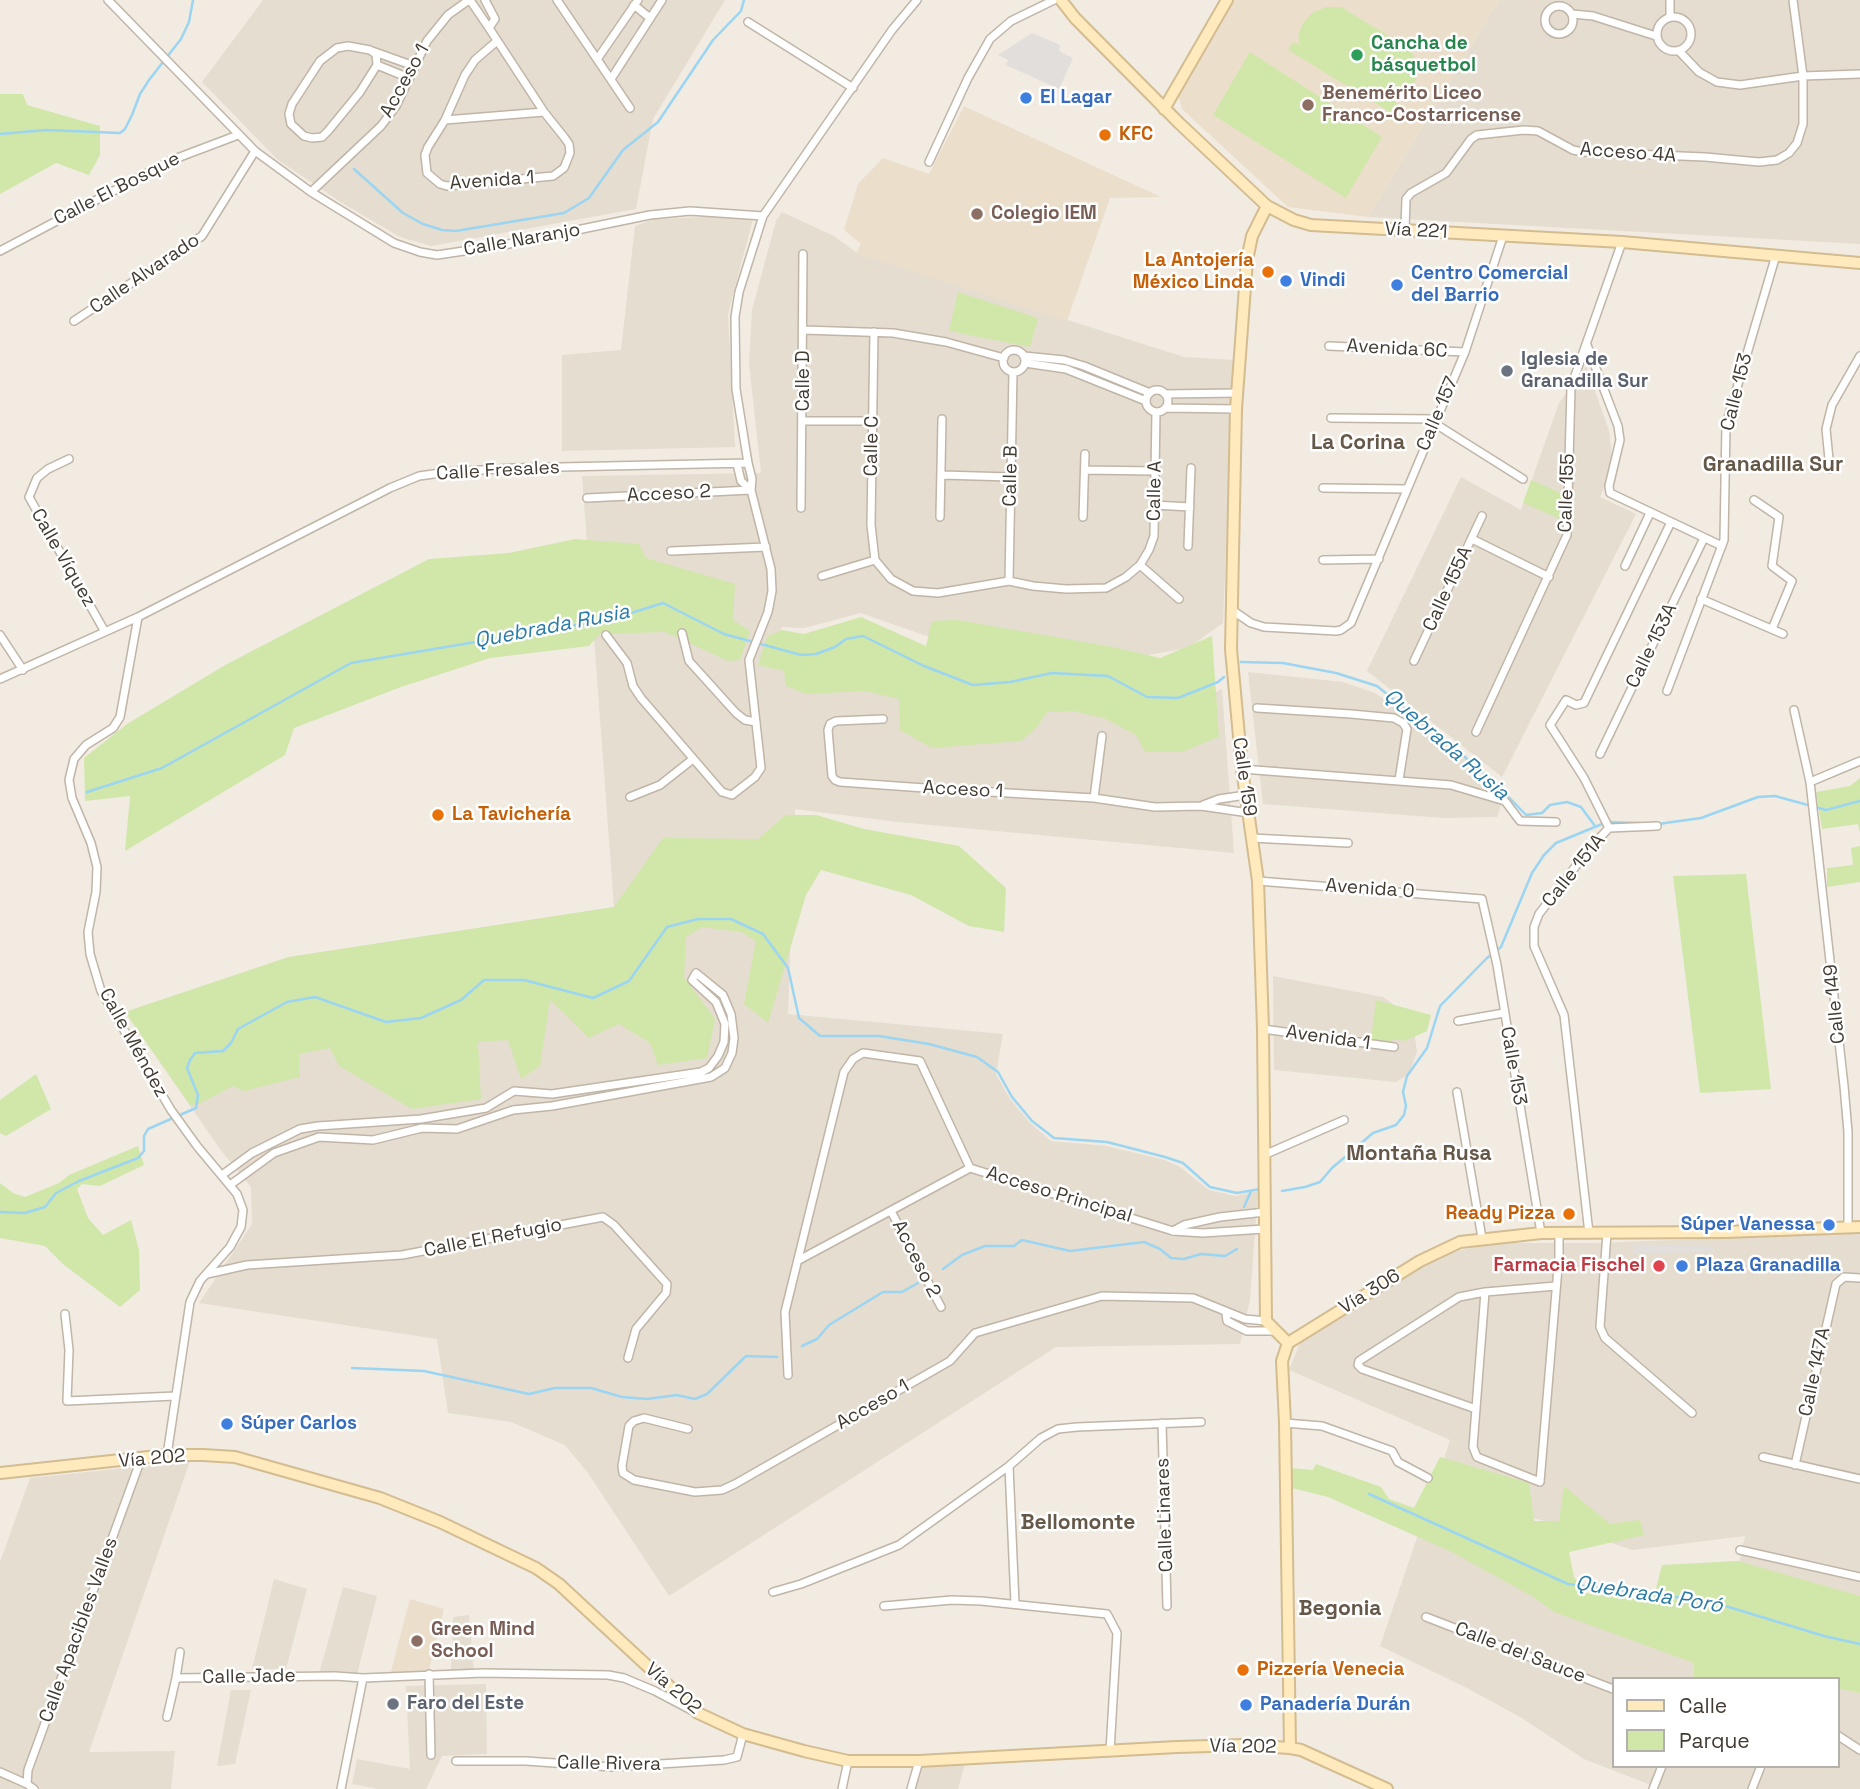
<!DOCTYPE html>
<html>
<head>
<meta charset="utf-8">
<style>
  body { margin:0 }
  #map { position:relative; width:1860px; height:1789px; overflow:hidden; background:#f1ebe2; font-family:"Space Grotesk",sans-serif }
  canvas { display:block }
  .legend { position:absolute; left:1612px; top:1677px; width:228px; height:91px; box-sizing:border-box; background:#fff; border:2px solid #b4b1ad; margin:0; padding:9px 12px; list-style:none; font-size:21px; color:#433b32 }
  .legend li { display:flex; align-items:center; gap:14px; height:35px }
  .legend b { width:35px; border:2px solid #b4b1ad }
</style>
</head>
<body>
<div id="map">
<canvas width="1860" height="1789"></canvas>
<ul class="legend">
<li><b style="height:9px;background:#ffeabe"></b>Calle</li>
<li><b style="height:19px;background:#d0e7a9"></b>Parque</li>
</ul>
</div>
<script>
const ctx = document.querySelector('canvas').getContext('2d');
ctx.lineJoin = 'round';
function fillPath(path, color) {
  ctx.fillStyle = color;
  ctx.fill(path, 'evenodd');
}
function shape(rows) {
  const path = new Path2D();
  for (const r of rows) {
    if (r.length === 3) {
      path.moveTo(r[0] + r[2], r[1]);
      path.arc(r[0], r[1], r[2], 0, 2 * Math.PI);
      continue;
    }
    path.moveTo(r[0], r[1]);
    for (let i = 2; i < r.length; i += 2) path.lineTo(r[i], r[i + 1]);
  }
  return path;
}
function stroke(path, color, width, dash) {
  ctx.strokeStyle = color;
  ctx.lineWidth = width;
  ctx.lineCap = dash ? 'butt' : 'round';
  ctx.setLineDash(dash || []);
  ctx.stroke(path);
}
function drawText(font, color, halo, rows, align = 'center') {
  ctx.font = font + ' "Space Grotesk",sans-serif';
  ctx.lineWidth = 5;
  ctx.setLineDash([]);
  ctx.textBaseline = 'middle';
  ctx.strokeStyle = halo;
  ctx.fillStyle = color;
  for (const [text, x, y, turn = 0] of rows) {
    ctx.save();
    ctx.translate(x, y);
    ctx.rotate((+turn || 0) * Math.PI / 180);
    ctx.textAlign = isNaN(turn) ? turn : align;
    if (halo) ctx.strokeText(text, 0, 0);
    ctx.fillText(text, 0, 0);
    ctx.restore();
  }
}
const residential = shape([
  [263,0,725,0,653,119,636,209,431,246,400,237,339,201,278,160,202,82],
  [1499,0,1860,0,1860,244,1368,217],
  [782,212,834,236,857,253,1184,357,1234,360,1223,623,1188,648,1130,658,998,661,861,613,804,628,781,627,784,661,1181,709,1222,689,1234,853,898,822,795,809,788,1014,1003,1034,996,1074,1010,1099,1030,1123,1051,1141,1106,1146,1165,1160,1180,1167,1209,1190,1236,1196,1258,1191,1250,1300,1240,1344,1056,1347,669,1596,588,1473,565,1445,511,1422,448,1413,437,1339,199,1303,252,1224,251,1187,220,1149,125,1012,289,957,614,907,582,476,761,473,749,363,752,310,776,221],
  [754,215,728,314,735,447,562,451,562,355,621,350,635,226,654,219],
  [1586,366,1609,430,1613,466,1600,497,1636,514,1502,777,1367,671,1461,477,1521,510,1559,403],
  [1248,672,1343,682,1372,692,1412,714,1462,754,1505,794,1497,817,1443,818,1263,804],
  [1273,976,1383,997,1394,1005,1414,1030,1417,1052,1409,1074,1396,1082,1274,1070],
  [1853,1233,1860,1234,1860,1630,1731,1598,1745,1536,1632,1550,1570,1528,1434,1491,1450,1440,1289,1370,1300,1343,1355,1305,1432,1257,1492,1243,1598,1243],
  [190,1461,89,1752,175,1751,171,1789,0,1789,0,1562,30,1478],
  [1420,1529,1581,1602,1860,1665,1860,1789,1661,1789,1584,1759,1520,1717,1465,1687,1380,1646],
  [1613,1679,1837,1679,1837,1766,1613,1766],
  [274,1579,307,1589,286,1669,252,1669],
  [343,1587,377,1596,357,1674,319,1674],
  [469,1615,474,1671,451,1671,453,1617],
  [486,1684,487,1754,442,1756,426,1789,378,1789,352,1784,357,1759,410,1769,406,1686],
  [231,1690,251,1690,235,1764,217,1766],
  [965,1764,958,1789,907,1789,914,1767]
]);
const education = shape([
  [1234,0,1499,0,1368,217,1288,207,1182,109,1178,94],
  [964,106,1161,197,1110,198,1067,321,856,253,861,244,844,230,858,184,883,158,929,174],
  [410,1599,444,1609,428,1674,390,1675]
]);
const green = shape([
  [1326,7,1341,7,1410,49,1417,64,1416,79,1411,88,1395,102,1400,107,1395,115,1288,50,1293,42,1300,45,1298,37,1303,23,1312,13],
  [1250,52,1382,137,1346,198,1213,115],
  [0,94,23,94,27,105,100,126,100,155,89,175,56,163,0,194],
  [958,292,1038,318,1030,347,949,331],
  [1531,480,1565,495,1565,521,1523,503],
  [575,539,639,544,646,558,735,584,733,620,750,631,740,660,728,661,665,632,600,634,589,646,490,658,401,687,294,728,285,755,125,851,130,796,85,801,84,758,127,724,227,664,429,559,509,553],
  [861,617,926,646,932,621,957,620,1113,647,1160,658,1212,636,1219,737,1182,752,1145,752,1136,735,1104,718,1073,711,1047,712,1037,727,1021,741,932,748,900,730,899,699,865,691,806,694,786,686,784,671,758,665,767,637,782,630,804,634],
  [1860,778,1860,833,1858,824,1822,829,1816,792,1850,786],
  [786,815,816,815,864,829,959,846,1006,888,1004,932,969,926,911,895,821,870,806,895,768,1023,744,1004,756,941,741,932,702,927,686,937,684,977,715,1019,707,1058,658,1065,650,1043,619,1024,589,1038,550,1000,540,1066,521,1079,508,1040,478,1042,481,1099,412,1109,339,1066,330,1048,299,1054,300,1077,244,1091,233,1086,199,1104,190,1105,125,1012,289,957,614,907,663,838,758,839],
  [1860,846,1860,882,1827,887,1827,868,1853,865,1851,848],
  [1746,874,1771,1089,1700,1093,1673,876],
  [1376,1000,1431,1015,1427,1031,1405,1041,1396,1039,1387,1042,1371,1039],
  [36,1074,51,1109,6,1136,0,1133,0,1100],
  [138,1146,144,1165,100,1186,82,1184,77,1189,88,1218,103,1235,131,1220,139,1250,140,1290,120,1307,64,1265,45,1246,0,1238,0,1183,13,1193,25,1197,59,1183,69,1175],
  [1440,1457,1529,1483,1534,1521,1559,1521,1564,1486,1610,1524,1640,1520,1644,1535,1569,1552,1574,1577,1586,1593,1653,1601,1662,1565,1738,1561,1860,1596,1860,1693,1837,1688,1837,1679,1694,1679,1694,1663,1554,1612,1535,1598,1452,1552,1328,1497,1288,1487,1290,1468,1313,1470,1316,1464,1381,1487,1389,1499,1414,1508]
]);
const parking = shape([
  [1032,33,1060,45,1059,51,1073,58,1059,89,1006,65,1008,60,998,55],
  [1633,1245,1704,1246,1714,1247,1714,1251,1633,1254]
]);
const stream = shape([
  [0,134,46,130,120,133,125,129,132,115,140,94,149,80,181,39,189,22,193,0],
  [354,169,403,213,423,224,442,230,456,231,564,213,589,198,623,150,658,122,713,40,741,11,744,0],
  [1241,662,1283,663,1336,673,1377,686,1457,750,1497,785,1526,815,1542,813,1550,805,1567,802,1581,807,1595,826],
  [87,792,162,768,351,663,612,619,663,603,724,634,801,655,816,654,835,647,846,639,863,636,924,666,973,685,1010,682,1052,673,1108,676,1147,697,1178,698,1218,682,1224,677],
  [1658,824,1701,818,1758,797,1775,796,1826,810,1860,801],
  [1282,1191,1305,1187,1320,1182,1332,1168,1373,1133,1396,1125,1404,1115,1406,1106,1403,1092,1407,1076,1427,1048,1440,1006,1487,958,1501,947,1532,873,1544,855,1556,843,1607,822,1640,823],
  [1244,1207,1251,1191],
  [0,1212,25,1213,45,1207,56,1193,79,1181,138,1158,144,1151,144,1136,148,1129,196,1108,198,1095,187,1068,190,1060,195,1053,223,1051,231,1043,238,1029,287,1002,315,997,386,1022,421,1018,461,1000,484,980,524,980,593,998,629,981,667,927,698,919,731,919,763,934,788,968,799,1018,820,1036,879,1036,929,1044,977,1057,998,1072,1012,1097,1032,1121,1054,1138,1107,1142,1165,1157,1183,1163,1210,1187,1237,1193,1260,1189],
  [943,1269,962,1255,985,1246,1014,1246,1022,1240,1070,1251,1144,1242,1160,1249,1171,1258,1184,1259,1201,1254,1225,1256,1237,1249],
  [802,1346,817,1339,829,1325,883,1292,902,1292,918,1283],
  [352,1368,424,1371,529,1394,555,1388,591,1388,622,1397,647,1399,677,1395,695,1399,707,1394,746,1356,777,1357],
  [1369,1494,1568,1584,1709,1601,1824,1636,1860,1644]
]);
const street = shape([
  [108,0,255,151,311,192,394,243,420,252,437,255,504,245,650,215,690,211,763,216],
  [470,0,489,28,544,112,564,137,569,144,570,153,564,168,553,176,447,186,440,184,427,173,425,155,428,147,445,120,465,75,475,60,497,41],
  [485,0,495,19,489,28],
  [557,0,630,108],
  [1670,0,1670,17],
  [634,5,650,18],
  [1559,20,14],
  [1572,14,1593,16,1656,36],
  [1674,34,17],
  [748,22,853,88],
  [348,46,370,50,376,54,377,65,360,92,328,131,322,137,312,138,304,136,291,124,289,114,292,104,320,61,337,48,348,46],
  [372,51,414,66],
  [1679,51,1699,72,1717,82,1740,85,1803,76,1860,74],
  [598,58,638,0],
  [377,65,409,78],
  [611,79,662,0],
  [445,120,544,112],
  [929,162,968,78,990,39,1011,21,1054,0],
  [311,192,381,126,396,106,427,41,448,15,469,0],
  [1405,230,1406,199,1411,193,1446,173,1471,139,1477,135,1524,130,1538,131,1573,150,1583,152,1705,157,1759,162,1777,160,1789,153,1797,143,1803,124,1803,76,1793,0],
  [0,251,172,160,238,135],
  [74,321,202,236,255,151],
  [804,330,893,333,946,342,1004,358],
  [874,332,871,525,875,560],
  [1587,345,1618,426,1620,440,1609,486,1610,493,1722,546],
  [1329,346,1465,352],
  [1014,361,11],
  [1024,356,1064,360,1084,366,1150,393],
  [1025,363,1066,369,1146,401],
  [1157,401,11],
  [1165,394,1237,393],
  [1166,408,1236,409],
  [1331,418,1436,419],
  [804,421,873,421],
  [1434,423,1523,479],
  [69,459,48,469,37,478,29,497,105,632],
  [737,464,741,481,751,490],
  [1830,469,1826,429,1832,405,1860,356],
  [1085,470,1155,471],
  [942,475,1010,477],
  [1323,488,1407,489],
  [587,498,751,490],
  [1754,500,1779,517,1772,566,1792,581,1772,629],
  [1154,505,1190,507],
  [801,508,803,254],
  [940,517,942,419],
  [1083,517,1085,454],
  [1472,539,1549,577],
  [1188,546,1191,468],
  [671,551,766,547],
  [875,560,891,579,913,591,938,593,1009,581,1033,586,1066,589,1106,588,1126,577,1140,565,1149,550,1154,536,1156,412],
  [1323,560,1379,559],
  [1140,565,1179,599],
  [1625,566,1650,513],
  [822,576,875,560],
  [1009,581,1013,372],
  [1701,599,1783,634],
  [1232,610,1251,623,1264,627,1336,631,1341,630,1351,623,1465,352,1503,236],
  [138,617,120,717,113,728,86,745,74,759,69,780,72,798,91,843,97,867,96,892,88,932,90,954,101,991,171,1110,197,1146,237,1194,243,1210,241,1227,236,1236,230,1247,200,1281,190,1302,167,1455],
  [682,633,689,661,736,713,745,720,756,722],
  [0,635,23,670],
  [606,635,627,663,633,686,641,698,722,792,732,795,755,777,761,768,749,660,768,612,772,591,771,569,751,490,752,479,748,463],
  [1414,661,1482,516],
  [0,679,138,617,390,488,419,476,448,472,514,468,748,463,736,389,735,317,739,292,763,216,892,30,917,0],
  [1667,691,1724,540,1726,425,1776,255],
  [1257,708,1351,714,1394,718,1403,723,1407,729,1399,780],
  [1794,710,1810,782,1844,1086,1848,1132,1848,1226],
  [883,719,836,721,830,724,828,730,832,776,835,780,840,782,939,789,1094,798,1155,807,1201,806,1249,813],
  [1476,732,1567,535,1571,387,1622,242],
  [1600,754,1704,538],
  [1242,769,1451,785,1505,801,1520,821,1556,822],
  [1810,782,1860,761],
  [630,797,660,785,693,759],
  [1094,798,1102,736],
  [1203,805,1219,799,1246,795],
  [1609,828,1657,826],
  [1252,838,1348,843],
  [1258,881,1482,899,1497,965,1541,1233],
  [1458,1021,1504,1013],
  [1263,1029,1394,1047],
  [1457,1092,1482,1238],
  [1264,1155,1344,1120],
  [222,1175,252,1153,300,1129,318,1126,421,1119,486,1108,514,1091,552,1094,701,1072,709,1068,718,1056,724,1042,725,1024,716,1002,692,980,696,973,723,995,731,1014,734,1038,732,1053,725,1068,711,1077,552,1106,513,1110,457,1129,422,1128,373,1140,319,1137,274,1153,230,1185],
  [891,1211,941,1307],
  [1173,1231,1184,1225,1220,1217,1265,1212],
  [1589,1233,1564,1015,1534,946,1534,927,1539,914,1589,849,1609,828,1584,778,1550,725,1566,700,1576,705,1584,703,1671,522],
  [1607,1233,1600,1327,1605,1338,1692,1413],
  [799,1260,970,1168,1173,1231,1203,1233,1264,1229],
  [207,1274,247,1265,402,1255,603,1217,614,1225,667,1284,666,1293,636,1329,628,1358],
  [1485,1292,1473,1447,1477,1457,1540,1482,1559,1256,1559,1234],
  [1226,1313,1227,1321,1247,1331,1277,1331],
  [65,1314,69,1350,67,1401,175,1396],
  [788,1375,785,1312,844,1072,853,1059,863,1053,920,1061,970,1168],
  [1476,1409,1362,1369,1358,1365,1359,1361,1459,1297,1485,1292,1556,1286],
  [1162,1423,1167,1606],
  [1285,1423,1322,1426,1392,1451,1398,1462,1428,1478],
  [688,1429,644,1418,634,1421,629,1426,622,1466,623,1473,634,1480,695,1492,722,1490,735,1484,950,1361,975,1333,1102,1296,1193,1298,1245,1319,1266,1321],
  [1763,1457,1860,1479],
  [1795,1465,1836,1284,1844,1277,1860,1278],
  [1009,1466,1015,1604],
  [1740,1550,1860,1577],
  [773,1592,801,1584,899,1545,1009,1466,1041,1438,1058,1429,1077,1427,1201,1422],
  [884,1606,952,1600,981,1601,1107,1614,1117,1633,1110,1751],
  [1426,1617,1613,1689],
  [429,1674,431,1755],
  [176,1678,180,1652],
  [167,1717,176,1678,335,1676,363,1678,483,1673,608,1675,624,1678,655,1691,691,1710],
  [1837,1735,1860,1750],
  [456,1761,526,1761,612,1767,724,1760,737,1757,743,1734],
  [0,1772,27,1784],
  [34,1789,27,1784,28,1770,141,1459],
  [341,1789,363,1678],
  [842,1789,848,1761],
  [911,1789,919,1761],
  [1653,1789,1662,1766],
  [1752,1789,1761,1766]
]);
const secondary = shape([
  [1061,0,1075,18,1179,123,1267,206,1294,220,1311,225,1622,242,1860,263],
  [1164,109,1227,0],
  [1267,206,1252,236,1247,260,1236,409,1231,649,1242,769,1258,881,1263,1029,1266,1321,1288,1343],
  [0,1473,167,1455,203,1455,235,1457,380,1498,440,1522,536,1568,559,1584,698,1713,743,1734,804,1751,848,1761,919,1761,1177,1747,1243,1745,1290,1748,1301,1750,1387,1789],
  [1290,1748,1285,1423,1282,1361,1288,1343,1420,1261,1460,1242,1541,1233,1725,1232,1860,1227]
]);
const markers = [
  [1357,55,7,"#2e9e5b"],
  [1026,98,7,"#3f7fe0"],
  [1308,105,7,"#8d6e63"],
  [1105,135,7,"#e8710a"],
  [977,214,7,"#8d6e63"],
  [1268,272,7,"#e8710a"],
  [1286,281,7,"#3f7fe0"],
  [1397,285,7,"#3f7fe0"],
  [1507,371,7,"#6b7280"],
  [438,815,7,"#e8710a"],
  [1569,1214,7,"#e8710a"],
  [1829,1225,7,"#3f7fe0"],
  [1659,1266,7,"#e0444e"],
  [1682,1266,7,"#3f7fe0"],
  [227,1424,7,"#3f7fe0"],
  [417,1641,7,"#8d6e63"],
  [1243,1670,7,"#e8710a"],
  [393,1704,7,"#6b7280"],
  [1246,1705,7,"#3f7fe0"]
];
const leisureNames = [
  ["Cancha de",1371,44],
  ["básquetbol",1371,66]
];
const streetNames = [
  ["Acceso 1",405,81,-61],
  ["Acceso 4A",1628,153,4],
  ["Avenida 1",492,181,-4],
  ["Calle El Bosque",117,189,-27],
  ["Vía 221",1416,231,3],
  ["Calle Naranjo",522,240,-10],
  ["Calle Alvarado",145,274,-34],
  ["Avenida 6C",1397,349,3],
  ["Calle D",804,381,-90],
  ["Calle 153",1737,392,-76],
  ["Calle 157",1438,414,-67],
  ["Calle C",872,446,-89],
  ["Calle Fresales",498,471,-3],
  ["Calle B",1011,476,-89],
  ["Calle A",1155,491,-89],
  ["Calle 155",1567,493,-88],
  ["Acceso 2",669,494,-3],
  ["Calle Víquez",63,558,60],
  ["Calle 155A",1448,589,-65],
  ["Calle 153A",1652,646,-64],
  ["Calle 159",1244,777,82],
  ["Acceso 1",963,790,3],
  ["Calle 151A",1574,871,-51],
  ["Avenida 0",1370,889,4],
  ["Calle 149",1835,1004,-96],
  ["Avenida 1",1328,1038,8],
  ["Calle Méndez",133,1043,61],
  ["Calle 153",1513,1066,80],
  ["Acceso Principal",1059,1195,17],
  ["Calle El Refugio",493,1238,-11],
  ["Acceso 2",916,1259,63],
  ["Vía 306",1370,1292,-32],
  ["Calle 147A",1815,1372,-78],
  ["Acceso 1",873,1405,-30],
  ["Vía 202",152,1459,-5],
  ["Calle Linares",1165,1515,-92],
  ["Calle Apacibles Valles",79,1630,-70],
  ["Calle del Sauce",1520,1653,21],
  ["Calle Jade",249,1677,-1],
  ["Vía 202",673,1689,41],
  ["Vía 202",1243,1747,1],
  ["Calle Rivera",609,1764,1]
];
const educationNames = [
  ["Benemérito Liceo",1322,94],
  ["Franco-Costarricense",1322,116],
  ["Colegio IEM",991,214],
  ["Green Mind",431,1630],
  ["School",431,1652]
];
const shopNames = [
  ["El Lagar",1040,98],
  ["Centro Comercial",1411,274],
  ["del Barrio",1411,296],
  ["Vindi",1300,281],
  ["Súper Vanessa",1815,1225,"right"],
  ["Plaza Granadilla",1696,1266],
  ["Súper Carlos",241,1424],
  ["Panadería Durán",1260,1705]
];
const foodNames = [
  ["KFC",1119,135],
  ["La Antojería",1254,261,"right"],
  ["México Linda",1254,283,"right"],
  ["La Tavichería",452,815],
  ["Ready Pizza",1555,1214,"right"],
  ["Pizzería Venecia",1257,1670]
];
const worshipNames = [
  ["Iglesia de",1521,360],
  ["Granadilla Sur",1521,382],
  ["Faro del Este",407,1704]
];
const healthNames = [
  ["Farmacia Fischel",1645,1266]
];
const neighbourhoodNames = [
  ["La Corina",1358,443],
  ["Granadilla Sur",1773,465],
  ["Montaña Rusa",1419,1154],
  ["Bellomonte",1078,1523],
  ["Begonia",1340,1609]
];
const waterNames = [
  ["Quebrada Rusia",552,627,-11],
  ["Quebrada Rusia",1446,745,41],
  ["Quebrada Poró",1649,1595,9]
];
fillPath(residential, '#e5ddd0');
fillPath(education, '#ebdfcb');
fillPath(green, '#d0e7a9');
fillPath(parking, '#e1dedb');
stroke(stream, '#9bd5f1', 2.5);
stroke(street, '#c0b5a7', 10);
stroke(secondary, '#d3bc90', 14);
stroke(street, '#fff', 7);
stroke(secondary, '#ffeabe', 10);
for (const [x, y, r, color] of markers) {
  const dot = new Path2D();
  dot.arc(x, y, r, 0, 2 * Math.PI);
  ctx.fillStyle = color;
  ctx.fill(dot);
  stroke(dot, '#fff', 2.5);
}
drawText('bold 19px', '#27864d', '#fff', leisureNames, 'left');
drawText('19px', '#433b32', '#fff', streetNames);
drawText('bold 19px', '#785e54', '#fff', educationNames, 'left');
drawText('bold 19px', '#366cbe', '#fff', shopNames, 'left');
drawText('bold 19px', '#c56008', '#fff', foodNames, 'left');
drawText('bold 19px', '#5b616d', '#fff', worshipNames, 'left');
drawText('bold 19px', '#be3a42', '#fff', healthNames, 'right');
drawText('bold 21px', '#665849', '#fff', neighbourhoodNames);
drawText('italic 21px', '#2a7ca7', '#fff', waterNames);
</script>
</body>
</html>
